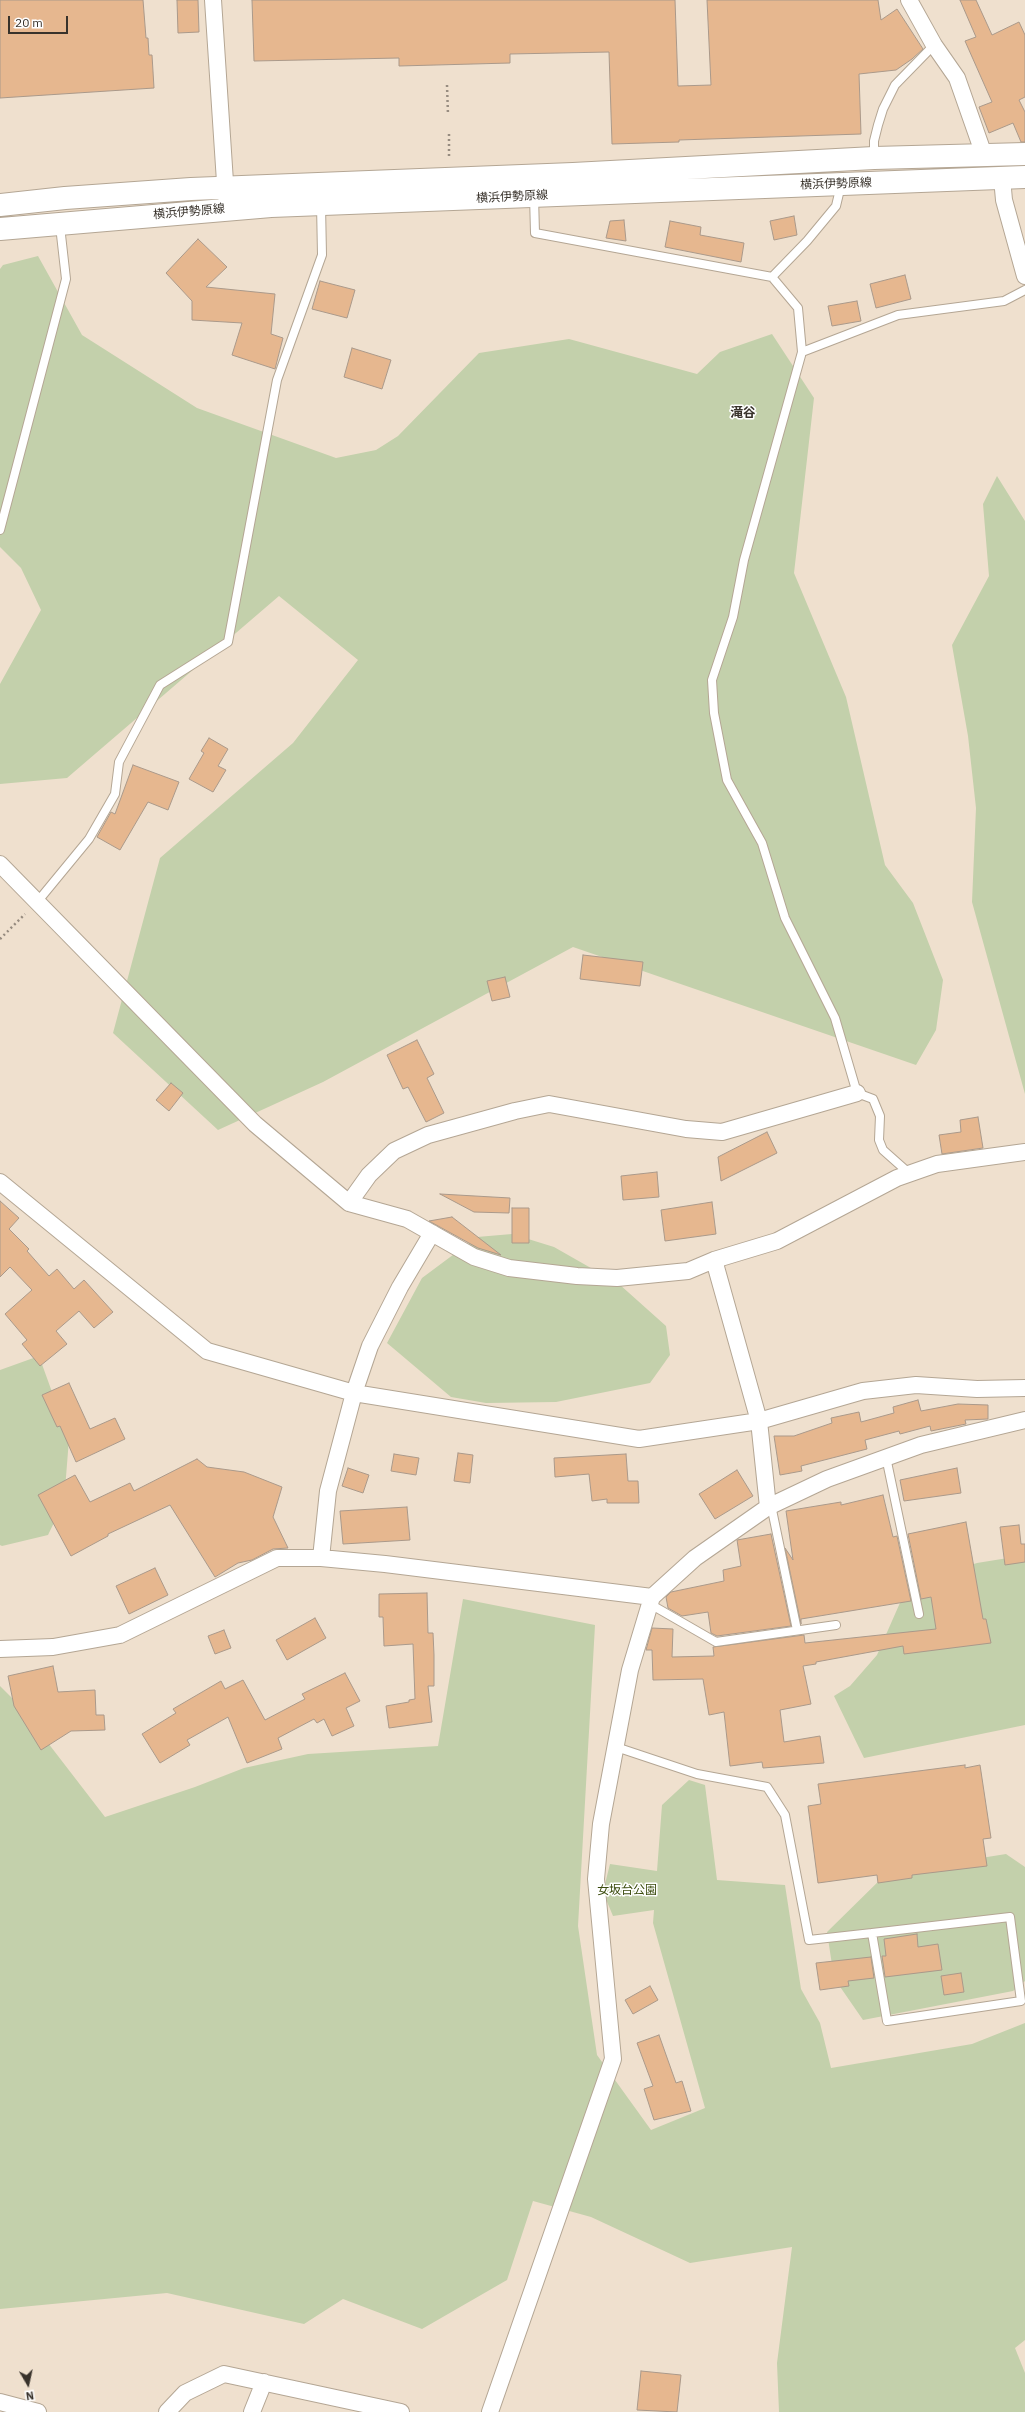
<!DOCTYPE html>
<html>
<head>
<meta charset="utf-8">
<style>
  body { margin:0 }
  #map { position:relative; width:1025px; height:2412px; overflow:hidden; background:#efe0ce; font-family:"IBM Plex Sans",sans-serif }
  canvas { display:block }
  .north { position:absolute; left:8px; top:2364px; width:40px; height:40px; -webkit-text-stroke:3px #fff; paint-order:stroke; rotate:171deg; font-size:11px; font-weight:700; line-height:16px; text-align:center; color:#38322b }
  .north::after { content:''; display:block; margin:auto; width:14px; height:18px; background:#38322b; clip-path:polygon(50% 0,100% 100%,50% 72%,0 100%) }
  .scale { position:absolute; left:8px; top:16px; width:60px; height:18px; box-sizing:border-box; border:2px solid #38322b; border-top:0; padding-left:5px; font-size:12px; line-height:14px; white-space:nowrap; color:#38322b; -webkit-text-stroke:3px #fff; paint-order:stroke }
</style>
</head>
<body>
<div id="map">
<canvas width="1025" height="2412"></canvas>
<div class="north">N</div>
<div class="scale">20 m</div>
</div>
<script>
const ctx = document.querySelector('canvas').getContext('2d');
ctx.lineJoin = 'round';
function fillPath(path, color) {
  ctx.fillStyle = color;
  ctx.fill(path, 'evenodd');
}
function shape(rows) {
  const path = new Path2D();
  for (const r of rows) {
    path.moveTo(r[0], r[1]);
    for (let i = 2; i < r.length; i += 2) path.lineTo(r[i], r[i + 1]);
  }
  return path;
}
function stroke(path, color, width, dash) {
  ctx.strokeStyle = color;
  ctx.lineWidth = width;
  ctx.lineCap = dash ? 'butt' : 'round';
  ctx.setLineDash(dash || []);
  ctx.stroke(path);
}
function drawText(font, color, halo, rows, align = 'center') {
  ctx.font = font + ' "IBM Plex Sans","Noto Sans JP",sans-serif';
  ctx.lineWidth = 3;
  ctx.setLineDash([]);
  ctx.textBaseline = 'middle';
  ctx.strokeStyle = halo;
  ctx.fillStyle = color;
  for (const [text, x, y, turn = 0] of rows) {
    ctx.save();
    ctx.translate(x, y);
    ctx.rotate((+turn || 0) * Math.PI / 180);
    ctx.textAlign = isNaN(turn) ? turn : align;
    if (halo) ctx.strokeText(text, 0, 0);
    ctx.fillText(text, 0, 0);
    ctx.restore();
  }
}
const green = shape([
  [38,256,82,335,197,408,336,458,376,450,398,436,479,353,569,339,697,374,720,352,772,334,814,398,794,573,846,697,885,865,913,903,943,980,936,1030,916,1065,573,947,323,1082,218,1130,113,1033,160,858,293,743,358,660,279,596,67,778,0,784,0,684,41,610,21,568,0,547,0,269,3,265],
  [997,476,1025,521,1025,1094,972,902,976,808,968,736,952,645,989,576,983,504],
  [512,1234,554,1247,619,1284,666,1326,670,1355,650,1383,556,1402,486,1403,451,1397,387,1343,422,1278,477,1237],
  [39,1356,69,1439,64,1502,48,1535,2,1546,0,1545,0,1370],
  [1014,1557,1025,1561,1025,1725,864,1758,834,1696,850,1686,877,1655,903,1596,932,1577,977,1563],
  [463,1599,595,1625,578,1926,597,2055,651,2130,705,2108,653,1923,654,1910,613,1916,603,1892,610,1864,657,1871,662,1805,689,1780,705,1785,717,1880,785,1885,801,1989,820,2023,831,2068,972,2044,1025,2023,1025,2340,1015,2348,1025,2373,1025,2412,779,2412,777,2363,792,2247,690,2263,591,2217,533,2201,507,2280,422,2329,343,2299,304,2324,167,2293,0,2309,0,1686,18,1704,105,1817,195,1787,244,1768,308,1754,438,1746],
  [1006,1854,1025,1867,1025,1981,1013,1991,863,2020,834,1978,827,1932,887,1873]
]);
const building = shape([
  [0,0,143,0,146,38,148,38,149,55,152,55,154,88,0,98,0,0],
  [177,0,198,0,199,32,178,33,177,0],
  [252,0,675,0,678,86,711,85,707,0,878,0,881,20,897,9,923,49,912,59,896,70,859,74,861,134,679,140,679,142,612,144,609,52,510,54,510,63,399,66,399,58,254,61,252,0],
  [960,0,976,0,992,35,1019,22,1025,35,1025,97,1019,100,1025,112,1025,142,1021,142,1013,123,989,133,979,107,992,102,965,41,976,37,960,0],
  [794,216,797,235,774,240,770,221,794,216],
  [624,220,626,241,606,238,610,221,624,220],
  [670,221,701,227,700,235,744,243,741,262,665,247,670,221],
  [198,239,227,267,206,287,275,294,271,334,283,338,275,369,232,355,242,323,192,320,192,301,166,273,198,239],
  [905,275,911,299,876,308,870,284,905,275],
  [320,281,355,290,347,318,312,309,320,281],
  [857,301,861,321,832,326,828,306,857,301],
  [352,348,391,360,382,389,344,377,352,348],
  [209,738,228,749,218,766,226,770,213,792,189,779,204,753,201,751,209,738],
  [133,765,179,782,168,810,148,802,120,850,97,837,111,812,115,814,133,765],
  [583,955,643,962,640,986,580,979,583,955],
  [505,977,510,997,492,1001,487,981,505,977],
  [417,1040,434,1074,427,1078,444,1113,426,1122,408,1087,403,1089,387,1055,417,1040],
  [171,1083,183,1093,169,1111,156,1100,171,1083],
  [978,1117,983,1148,942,1154,939,1135,961,1132,960,1120,978,1117],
  [767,1132,777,1153,721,1181,718,1157,767,1132],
  [657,1172,659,1197,623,1200,621,1176,657,1172],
  [440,1194,510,1198,509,1213,474,1212,440,1194],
  [0,1201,19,1218,9,1229,29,1249,27,1251,49,1276,57,1269,74,1289,84,1280,113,1312,94,1328,79,1311,56,1331,67,1344,40,1366,22,1344,27,1340,5,1314,32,1290,10,1267,0,1277,0,1201],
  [712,1202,716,1234,665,1241,661,1210,712,1202],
  [512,1208,529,1208,529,1243,512,1243,512,1208],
  [452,1217,501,1255,478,1248,429,1221,452,1217],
  [69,1383,90,1429,115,1418,125,1439,76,1462,60,1426,57,1427,42,1395,69,1383],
  [918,1400,921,1411,958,1404,988,1405,988,1419,965,1420,966,1424,931,1431,930,1426,900,1434,899,1431,865,1440,867,1449,801,1466,802,1471,780,1475,774,1436,794,1436,832,1423,831,1418,859,1412,861,1422,894,1413,893,1407,918,1400],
  [458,1453,473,1455,470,1483,454,1481,458,1453],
  [394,1454,419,1458,416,1475,391,1471,394,1454],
  [626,1454,628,1481,638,1481,639,1503,607,1503,607,1499,592,1501,589,1474,555,1477,554,1458,626,1454],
  [197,1459,207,1467,244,1472,282,1487,273,1517,288,1548,273,1549,252,1560,238,1563,215,1577,170,1505,108,1534,108,1536,71,1556,38,1495,75,1475,90,1502,130,1483,134,1491,197,1459],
  [348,1468,369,1475,363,1493,342,1486,348,1468],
  [957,1468,961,1493,904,1501,900,1480,957,1468],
  [737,1470,753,1496,715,1519,699,1494,737,1470],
  [883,1495,893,1537,897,1536,911,1601,801,1619,801,1624,785,1548,793,1560,786,1511,841,1502,841,1505,883,1495],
  [407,1507,410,1540,343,1544,340,1511,407,1507],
  [966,1522,983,1619,986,1619,991,1643,904,1654,903,1646,816,1662,816,1664,803,1666,811,1704,780,1710,784,1742,820,1736,824,1763,763,1768,762,1762,730,1766,724,1712,709,1715,703,1679,653,1680,652,1650,646,1650,652,1628,673,1629,672,1657,714,1656,713,1647,804,1635,805,1643,936,1629,931,1597,921,1599,908,1534,966,1522],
  [1019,1525,1021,1544,1025,1544,1025,1562,1005,1565,1000,1527,1019,1525],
  [771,1534,791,1626,717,1636,711,1633,708,1612,682,1616,668,1608,666,1597,671,1592,724,1581,723,1570,741,1566,737,1540,771,1534],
  [155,1568,168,1595,129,1614,116,1586,155,1568],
  [427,1593,428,1633,433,1633,434,1655,434,1686,428,1686,432,1722,389,1728,386,1706,409,1702,409,1700,415,1699,413,1644,384,1646,383,1617,379,1617,379,1594,427,1593],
  [315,1618,326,1638,287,1660,276,1640,315,1618],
  [224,1630,231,1648,215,1654,208,1636,224,1630],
  [53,1666,58,1692,95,1690,96,1715,104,1715,105,1730,71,1731,41,1750,14,1706,8,1676,53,1666],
  [345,1673,360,1701,346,1708,354,1726,332,1736,324,1719,317,1723,314,1719,278,1738,282,1749,247,1763,228,1717,187,1740,190,1745,160,1763,142,1734,176,1713,173,1709,221,1681,225,1689,243,1680,265,1720,305,1699,302,1694,345,1673],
  [965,1765,965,1768,980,1765,991,1838,983,1839,987,1866,912,1875,912,1878,878,1883,877,1875,818,1883,808,1806,821,1804,818,1784,965,1765],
  [917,1934,918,1947,938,1944,942,1970,885,1977,882,1956,886,1956,884,1939,917,1934],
  [871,1957,874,1978,848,1981,849,1986,820,1990,816,1963,871,1957],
  [961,1973,964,1992,944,1995,941,1976,961,1973],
  [650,1986,658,2000,633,2014,625,2000,650,1986],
  [659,2035,676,2083,682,2081,691,2111,654,2120,644,2089,653,2086,637,2043,659,2035],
  [641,2371,681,2375,677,2412,637,2410,641,2371]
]);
const path = shape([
  [447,85,448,115],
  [449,134,449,158],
  [0,939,25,914]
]);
const lane = shape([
  [874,157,874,141,878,125,883,109,895,85,934,45],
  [534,196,535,233,772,277,798,308,802,352,744,560,733,617,712,680,714,713,727,780,762,843,785,918,835,1018,857,1093,873,1099,880,1116,879,1140,883,1150,910,1174],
  [772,277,807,241,836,206,841,185],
  [802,352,898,315,1004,301,1025,290],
  [0,530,66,279,60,226],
  [38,901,89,839,115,794,119,762,160,685,228,642,277,380,322,255,321,205],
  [886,1457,919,1614],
  [771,1505,797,1630],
  [650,1604,716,1642,836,1625],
  [616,1747,697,1774,767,1787,785,1815,809,1940,872,1933,1010,1917,1021,2001,887,2021,872,1933]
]);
const street = shape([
  [213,0,226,197],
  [909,0,934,45,957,78,984,155],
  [1002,178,1004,200,1025,276],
  [0,864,255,1124,349,1203,407,1219,474,1257,509,1268,577,1276,617,1278,688,1271,714,1260,777,1241,897,1178,937,1164,1025,1152],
  [0,1182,207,1351,354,1393,639,1439,759,1421,863,1391,916,1385,977,1389,1025,1388],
  [349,1203,369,1175,394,1151,428,1135,515,1111,549,1104,686,1129,722,1132,857,1093],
  [714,1260,759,1421,768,1507],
  [321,1558,328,1491,354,1393,370,1346,400,1287,432,1233],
  [0,1649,53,1647,120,1635,277,1558,321,1558,385,1564,652,1597,695,1558,768,1507,827,1479,921,1445,1025,1420],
  [0,2402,38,2412],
  [167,2412,185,2393,224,2374,401,2412],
  [252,2412,264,2382],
  [490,2412,613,2059,596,1879,601,1824,630,1670,652,1597]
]);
const primary = shape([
  [0,205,65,198,191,189,573,174,874,158,1025,154],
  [0,229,271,206,1025,177]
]);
const streetNames = [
  ["横浜伊勢原線",836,184,-2],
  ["横浜伊勢原線",512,197,-3],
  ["横浜伊勢原線",189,212,-5]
];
const parkNames = [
  ["女坂台公園",627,1891]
];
const neighbourhoodNames = [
  ["滝谷",743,413]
];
fillPath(green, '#c3d0ab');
fillPath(building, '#e6b78f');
stroke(building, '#aa998a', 1);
stroke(lane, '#b4a694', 10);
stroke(street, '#b4a694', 18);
stroke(primary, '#b4a694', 24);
stroke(path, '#978c80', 2.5, [2, 3]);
stroke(lane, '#fff', 8);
stroke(street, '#fff', 16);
stroke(primary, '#fff', 22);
drawText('12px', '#38322b', '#fff', streetNames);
drawText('12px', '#3b4b0d', '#fff', parkNames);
drawText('bold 13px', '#38322b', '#fff', neighbourhoodNames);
</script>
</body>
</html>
